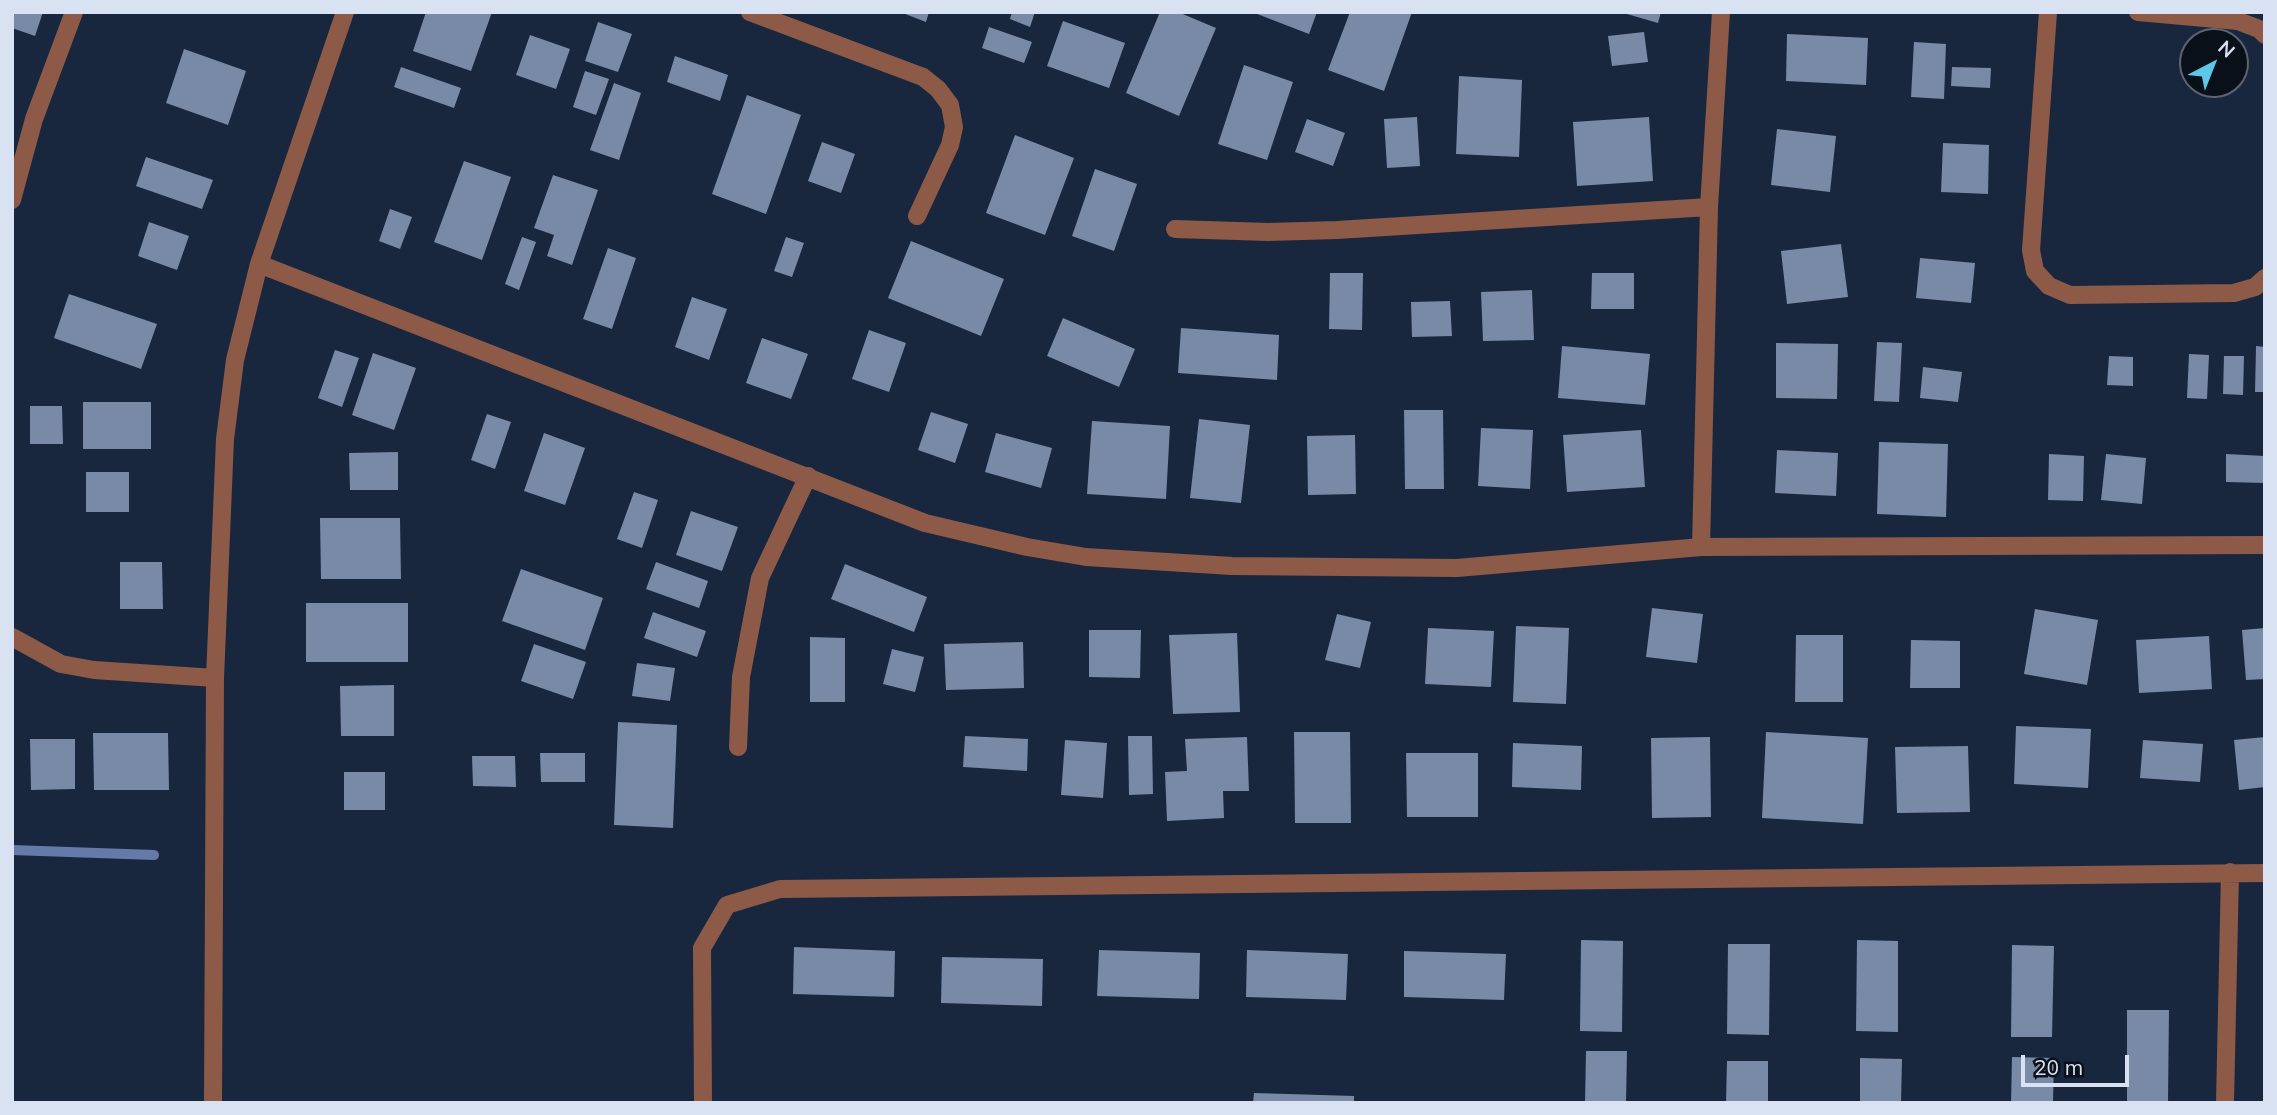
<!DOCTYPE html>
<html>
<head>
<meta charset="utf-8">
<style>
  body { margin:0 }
  #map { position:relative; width:2277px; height:1115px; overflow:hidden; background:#19273e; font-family:Mulish,sans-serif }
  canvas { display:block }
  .frame { position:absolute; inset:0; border:14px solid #d9e2f2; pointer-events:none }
  .north { position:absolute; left:2179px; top:28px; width:70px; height:70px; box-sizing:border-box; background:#0a101a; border:2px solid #5d6470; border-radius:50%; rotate:42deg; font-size:19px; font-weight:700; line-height:28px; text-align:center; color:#d9e2f2 }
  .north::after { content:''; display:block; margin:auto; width:24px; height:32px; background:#5cc7e8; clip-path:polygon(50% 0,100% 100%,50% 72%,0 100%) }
  .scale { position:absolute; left:2021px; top:1055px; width:108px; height:32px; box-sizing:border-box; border:4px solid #d9e2f2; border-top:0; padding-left:9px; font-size:21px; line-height:24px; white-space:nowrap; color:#d9e2f2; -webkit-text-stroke:5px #0a101a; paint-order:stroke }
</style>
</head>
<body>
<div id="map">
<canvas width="2277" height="1115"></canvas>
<div class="frame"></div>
<div class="north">N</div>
<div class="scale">20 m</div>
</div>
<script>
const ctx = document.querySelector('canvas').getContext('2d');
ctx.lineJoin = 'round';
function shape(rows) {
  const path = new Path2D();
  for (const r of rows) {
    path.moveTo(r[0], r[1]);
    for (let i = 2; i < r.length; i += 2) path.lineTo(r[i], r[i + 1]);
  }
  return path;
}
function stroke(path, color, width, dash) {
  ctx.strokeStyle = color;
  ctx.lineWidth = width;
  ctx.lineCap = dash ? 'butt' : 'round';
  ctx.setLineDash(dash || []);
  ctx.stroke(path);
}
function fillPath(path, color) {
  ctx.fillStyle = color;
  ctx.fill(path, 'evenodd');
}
const stream = shape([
  [12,850,154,855]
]);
const building = shape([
  [12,12,43,12,35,36,12,28],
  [426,12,492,12,471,71,413,51],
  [900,12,929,12,926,22],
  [1012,12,1035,12,1030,27,1010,19],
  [1160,12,1178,12,1216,28,1179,116,1126,93],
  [1252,12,1317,12,1309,34],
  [1350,12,1412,12,1384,91,1328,70],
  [1620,12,1661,12,1658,23],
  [1063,21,1125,43,1109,88,1047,66],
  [598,22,632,34,618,72,585,61],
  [989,27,1032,42,1024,63,982,48],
  [1644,32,1648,62,1612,66,1608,36],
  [1787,34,1868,38,1866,85,1786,81],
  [530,35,570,49,556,89,516,75],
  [1914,42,1946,44,1944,99,1911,97],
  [184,49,246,71,228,125,166,103],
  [675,56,728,75,720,101,667,82],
  [1244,65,1293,82,1267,160,1218,144],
  [401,67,461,88,454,108,394,87],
  [1952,67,1991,68,1990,88,1951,86],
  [585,71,609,79,596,115,573,107],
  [1459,76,1522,80,1519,157,1456,154],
  [614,83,641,93,619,160,590,150],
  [747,95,801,115,766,214,712,194],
  [1417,117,1420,166,1387,168,1384,119],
  [1649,117,1653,181,1577,186,1573,122],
  [1307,119,1345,133,1333,166,1295,152],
  [1777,129,1836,136,1830,192,1771,185],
  [1015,135,1074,158,1045,235,986,213],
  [822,142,855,154,841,193,808,181],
  [1943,143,1989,145,1988,194,1941,192],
  [146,157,213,180,202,209,136,186],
  [464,161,511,177,482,260,434,242],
  [1095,169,1137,184,1114,251,1072,236],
  [553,175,598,190,572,265,547,256,554,235,534,228],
  [390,209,412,217,400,249,379,241],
  [149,222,189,236,177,270,138,256],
  [522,237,536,242,519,290,505,284],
  [786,237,804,243,792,277,774,271],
  [911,241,1004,279,981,336,888,298],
  [1841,244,1848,297,1787,304,1781,251],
  [608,248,636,258,612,329,583,319],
  [1920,258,1975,263,1971,303,1916,298],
  [1330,273,1363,273,1362,330,1329,329],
  [1592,273,1634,273,1634,309,1591,309],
  [1532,290,1534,340,1483,341,1481,292],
  [69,294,157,324,141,369,54,338],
  [692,297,727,309,709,360,675,347],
  [1450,301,1452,336,1412,337,1411,302],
  [1063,318,1135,349,1119,387,1047,356],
  [1181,328,1279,335,1277,380,1178,373],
  [869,330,906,343,889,392,852,379],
  [762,338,808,354,791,399,746,383],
  [1877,342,1902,343,1899,402,1874,401],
  [1776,343,1838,344,1837,399,1776,398],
  [1562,346,1650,354,1645,405,1558,398],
  [2256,346,2265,347,2265,392,2255,392],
  [335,350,359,358,342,407,318,398],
  [373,353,416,368,394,430,352,415],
  [2189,354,2209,355,2207,399,2187,398],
  [2109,356,2133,357,2133,386,2107,385],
  [2224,356,2244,356,2243,395,2223,394],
  [1923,367,1962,372,1958,402,1920,398],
  [83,402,151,402,151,449,83,449],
  [30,406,62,406,63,444,30,444],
  [1404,410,1443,410,1444,489,1405,489],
  [931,412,968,424,955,463,918,450],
  [487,414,511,422,495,469,471,460],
  [1199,419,1250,425,1241,503,1190,498],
  [1092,421,1170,426,1166,499,1087,494],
  [1481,428,1533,430,1530,489,1478,486],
  [1641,430,1645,487,1567,492,1563,435],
  [544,433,585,448,565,505,524,491],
  [996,433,1052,448,1041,488,985,472],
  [1355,435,1356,494,1308,495,1307,436],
  [1879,442,1948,444,1946,517,1877,514],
  [1777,450,1838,453,1836,496,1775,493],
  [398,452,398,490,350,490,349,453],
  [2049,454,2084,456,2083,501,2048,500],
  [2106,454,2146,458,2142,504,2101,500],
  [2226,454,2265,456,2265,483,2226,482],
  [86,472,129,472,129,512,86,512],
  [634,492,658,500,642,548,617,539],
  [691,511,738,527,722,571,676,555],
  [320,518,400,518,401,579,321,579],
  [120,562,162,562,163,609,120,609],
  [656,562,708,581,699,608,646,589],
  [845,564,927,597,914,632,831,599],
  [521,569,603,598,585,650,502,621],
  [306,603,408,603,408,662,306,662],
  [1652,608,1703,614,1697,663,1646,657],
  [2035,609,2098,620,2087,685,2024,674],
  [653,612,706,631,697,657,644,638],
  [1337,614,1371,622,1360,668,1325,660],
  [1516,626,1569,628,1566,704,1513,702],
  [1428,628,1494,631,1491,687,1425,684],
  [2265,628,2265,679,2246,680,2242,630],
  [1089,630,1141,630,1140,678,1089,677],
  [1237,633,1240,712,1173,714,1169,635],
  [1796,635,1843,635,1843,702,1795,702],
  [2209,636,2212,689,2139,693,2136,640],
  [810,637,845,638,845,702,810,702],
  [1911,640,1960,641,1960,688,1910,688],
  [1023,642,1024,688,946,690,944,644],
  [534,644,586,662,573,699,521,681],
  [892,649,924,657,915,692,883,684],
  [637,663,675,668,670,701,632,696],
  [394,685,394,736,341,736,340,686],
  [618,722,677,725,673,828,614,825],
  [2016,726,2091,729,2088,788,2014,784],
  [1294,732,1350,732,1351,823,1295,823],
  [1766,732,1868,738,1863,824,1762,818],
  [93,733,168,733,169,790,94,790],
  [965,736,1028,739,1027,771,963,767],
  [1128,736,1152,736,1153,794,1129,795],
  [1247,737,1249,791,1223,791,1224,818,1167,821,1165,772,1187,771,1185,739],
  [1710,737,1711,817,1652,818,1651,738],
  [2265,737,2265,787,2239,790,2234,740],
  [30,739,75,739,75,789,31,790],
  [1065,740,1107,743,1103,798,1061,795],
  [2143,740,2203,744,2200,782,2140,778],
  [1513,743,1582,746,1581,790,1512,787],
  [1968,746,1970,812,1897,813,1895,747],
  [540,753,585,753,585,782,541,782],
  [1406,753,1478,753,1478,817,1407,817],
  [472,756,515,756,516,787,473,786],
  [344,772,385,772,385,810,344,810],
  [1581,940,1623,941,1622,1032,1580,1031],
  [1857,940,1898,941,1898,1032,1856,1031],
  [1728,944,1770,944,1769,1035,1727,1034],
  [2012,945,2054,946,2052,1037,2011,1037],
  [794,947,895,951,894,997,793,994],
  [1099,950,1200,953,1199,999,1097,996],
  [1247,950,1348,954,1346,1000,1246,997],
  [1404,951,1506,954,1504,1000,1404,997],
  [942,957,1043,959,1042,1006,941,1003],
  [2127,1010,2169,1010,2168,1101,2127,1101],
  [1586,1051,1627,1051,1626,1103,1585,1103],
  [2012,1057,2054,1058,2053,1103,2011,1103],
  [1860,1058,1902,1059,1901,1103,1860,1103],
  [1727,1061,1768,1061,1768,1103,1726,1103],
  [1254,1093,1354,1096,1354,1103,1253,1103]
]);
const minor = shape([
  [750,12,923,77,938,89,950,105,954,127,950,145,917,216],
  [2048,12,2031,250,2035,271,2049,286,2070,295,2234,293,2255,287,2265,278],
  [2138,12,2238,21,2259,29,2265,35],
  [12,200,34,119,74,12],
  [1175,229,1268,232,1337,230,1709,207],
  [259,264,925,523,1027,547,1086,557,1232,566,1457,568,1701,547,2265,545],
  [1701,547,1709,207,1721,12],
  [12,637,61,664,94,670,215,678],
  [738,747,741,677,760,578,808,476],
  [213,1103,215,678,225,439,235,360,259,264,345,12],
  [703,1103,702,948,727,905,780,889,2265,873],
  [2225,1103,2230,872]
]);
stroke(stream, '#647aa8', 10);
fillPath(building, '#798aa6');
stroke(minor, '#8d5a48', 18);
</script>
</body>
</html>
